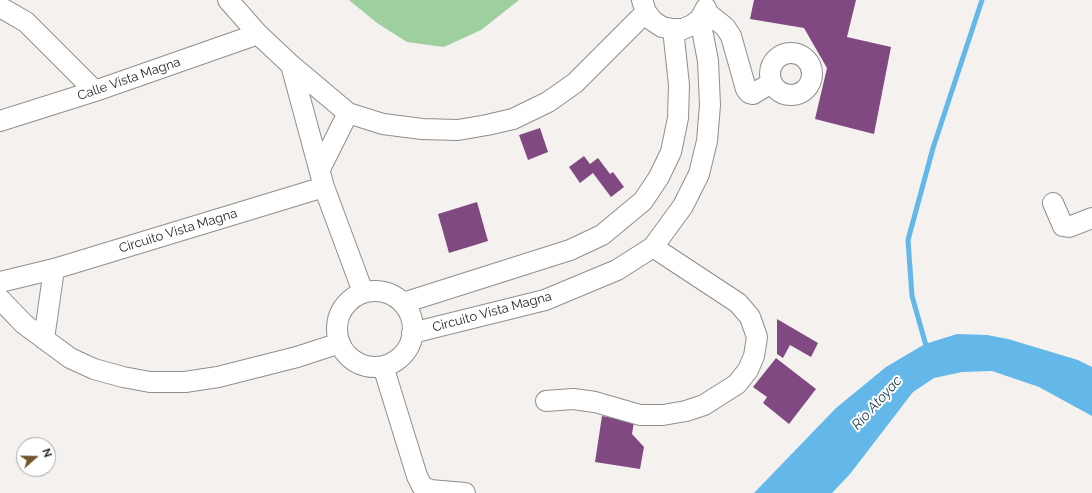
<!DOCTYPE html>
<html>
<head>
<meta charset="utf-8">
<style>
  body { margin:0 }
  #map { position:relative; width:1092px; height:493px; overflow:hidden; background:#f4f1ef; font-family:Raleway,sans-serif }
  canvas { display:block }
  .north { position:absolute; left:16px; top:437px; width:40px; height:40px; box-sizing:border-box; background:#fff; border:1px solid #a9a9a9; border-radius:50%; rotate:70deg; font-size:11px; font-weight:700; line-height:16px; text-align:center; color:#292827 }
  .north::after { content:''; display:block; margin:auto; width:14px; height:18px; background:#725529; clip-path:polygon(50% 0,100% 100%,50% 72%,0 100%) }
</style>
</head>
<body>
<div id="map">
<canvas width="1092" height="493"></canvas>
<div class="north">N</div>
</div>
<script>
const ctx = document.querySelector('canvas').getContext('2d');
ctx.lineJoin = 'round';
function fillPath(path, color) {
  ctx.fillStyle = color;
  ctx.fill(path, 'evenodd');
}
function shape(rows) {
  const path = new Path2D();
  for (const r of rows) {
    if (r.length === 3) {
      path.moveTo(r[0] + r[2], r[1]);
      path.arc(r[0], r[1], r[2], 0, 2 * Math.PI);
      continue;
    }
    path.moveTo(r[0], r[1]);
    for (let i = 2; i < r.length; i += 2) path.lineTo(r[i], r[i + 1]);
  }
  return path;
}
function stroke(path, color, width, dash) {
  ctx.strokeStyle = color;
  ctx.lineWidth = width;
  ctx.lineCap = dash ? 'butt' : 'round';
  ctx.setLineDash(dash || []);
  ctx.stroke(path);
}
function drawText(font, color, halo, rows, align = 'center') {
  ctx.font = font + ' Raleway,sans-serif';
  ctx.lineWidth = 4;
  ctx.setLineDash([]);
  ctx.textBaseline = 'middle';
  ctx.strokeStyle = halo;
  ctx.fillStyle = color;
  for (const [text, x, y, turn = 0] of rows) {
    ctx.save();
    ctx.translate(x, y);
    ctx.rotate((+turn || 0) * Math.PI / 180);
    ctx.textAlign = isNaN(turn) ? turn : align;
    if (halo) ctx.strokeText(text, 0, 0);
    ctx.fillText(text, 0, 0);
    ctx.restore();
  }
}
const green = shape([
  [349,0,519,0,481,30,444,47,407,42,377,23]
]);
const water = shape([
  [957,334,987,335,1008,339,1078,360,1092,367,1092,416,1039,387,992,371,962,372,934,378,913,392,850,474,832,493,754,493,836,408,886,367,925,344]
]);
const stream = shape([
  [927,349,912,296,908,240,933,148,982,0]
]);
const building = shape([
  [754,0,856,0,847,37,891,47,874,134,815,119,827,68,804,28,750,19],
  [540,128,548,152,528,160,519,135],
  [584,156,590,164,598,158,610,174,613,172,624,187,611,197,593,173,580,183,569,167],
  [477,202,488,241,449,253,438,214],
  [777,319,818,343,811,357,790,345,783,358,777,354],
  [776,358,816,389,789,424,763,403,767,397,753,387],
  [602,416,634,422,632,434,644,447,640,469,595,462]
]);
const minor = shape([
  [228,0,258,34,291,65,348,113,383,124,422,129,458,130,487,125,513,119,548,102,575,83,646,12],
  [642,0,646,12,653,21,662,27,673,29,683,29,692,25,700,19,706,8],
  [0,7,26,22,95,91],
  [705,11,725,27,731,36,746,89,749,93,753,94,771,83],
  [791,74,21],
  [291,65,324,187,363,292],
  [0,121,95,91,258,34],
  [320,169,348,113],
  [1053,203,1063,226,1069,227,1092,218],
  [0,282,54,269,324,187],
  [375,329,38],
  [0,299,24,324,70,358,94,369,123,377,150,382,185,382,218,377,297,357,340,343],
  [403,303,570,250,602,235,643,201,659,177,671,152,678,118,679,85,673,29],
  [412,333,545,300,617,270,653,247,683,206,699,174,707,141,710,105,708,61,700,19],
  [44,339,54,269],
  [383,366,417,476,422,486,430,490,465,493],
  [546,401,573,399,595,402,640,415,663,415,686,411,704,405,737,384,748,370,754,356,757,337,750,317,738,303,653,247]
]);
const streetNames = [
  ["Calle Vista Magna",129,79,-19],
  ["Circuito Vista Magna",178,231,-17],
  ["Circuito Vista Magna",492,312,-15]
];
const waterNames = [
  ["Río Atoyac",877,403,-48]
];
fillPath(green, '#9ecf9e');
fillPath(water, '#64b8e9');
stroke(stream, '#64b8e9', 5);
fillPath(building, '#804981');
stroke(minor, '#918e8c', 22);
stroke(minor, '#fff', 20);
drawText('13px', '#292827', '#fff', streetNames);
drawText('italic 14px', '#183d51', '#fff', waterNames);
</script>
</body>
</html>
